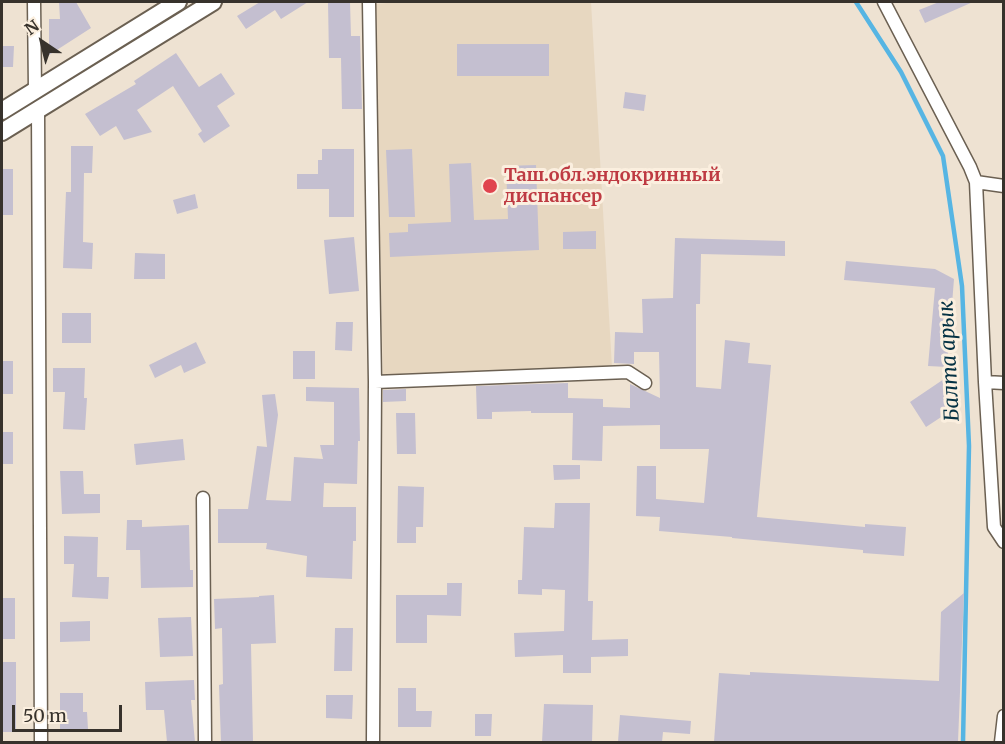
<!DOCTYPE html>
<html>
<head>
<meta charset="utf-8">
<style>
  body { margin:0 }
  #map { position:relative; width:1005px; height:744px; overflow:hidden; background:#eee2d2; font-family:Merriweather,serif }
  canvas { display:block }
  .frame { position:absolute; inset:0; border:3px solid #37322c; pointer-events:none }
  .north { position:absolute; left:12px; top:12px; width:60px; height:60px; -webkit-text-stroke:4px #fbefdf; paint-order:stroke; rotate:325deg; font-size:16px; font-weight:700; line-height:24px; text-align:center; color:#37322c }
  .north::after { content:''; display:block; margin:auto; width:21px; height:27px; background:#37322c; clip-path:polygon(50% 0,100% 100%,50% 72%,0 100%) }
  .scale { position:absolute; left:12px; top:705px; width:110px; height:27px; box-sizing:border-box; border:3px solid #37322c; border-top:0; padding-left:8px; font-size:18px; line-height:21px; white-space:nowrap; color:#37322c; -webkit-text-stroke:4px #fbefdf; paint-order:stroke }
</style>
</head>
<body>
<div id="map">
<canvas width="1005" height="744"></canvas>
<div class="frame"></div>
<div class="north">N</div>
<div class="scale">50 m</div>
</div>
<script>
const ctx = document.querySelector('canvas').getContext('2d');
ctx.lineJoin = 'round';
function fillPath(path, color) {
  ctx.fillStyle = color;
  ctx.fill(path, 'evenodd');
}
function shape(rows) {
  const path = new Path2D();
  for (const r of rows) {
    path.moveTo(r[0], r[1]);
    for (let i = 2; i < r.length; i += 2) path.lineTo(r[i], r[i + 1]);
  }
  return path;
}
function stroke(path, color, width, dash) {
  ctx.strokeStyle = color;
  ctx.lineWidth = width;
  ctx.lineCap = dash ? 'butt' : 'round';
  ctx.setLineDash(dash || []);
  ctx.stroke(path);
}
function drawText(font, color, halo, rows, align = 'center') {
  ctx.font = font + ' Merriweather,serif';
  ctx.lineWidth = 6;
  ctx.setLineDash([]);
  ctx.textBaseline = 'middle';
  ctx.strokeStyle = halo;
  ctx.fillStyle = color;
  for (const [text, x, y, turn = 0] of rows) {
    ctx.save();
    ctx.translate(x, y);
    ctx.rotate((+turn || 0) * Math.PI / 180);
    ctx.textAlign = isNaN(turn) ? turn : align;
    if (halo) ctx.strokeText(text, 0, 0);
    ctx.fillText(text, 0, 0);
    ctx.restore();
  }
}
const built = shape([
  [399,2,591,2,612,368,383,377,375,4]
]);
const stream = shape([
  [856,2,901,72,943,156,962,286,969,446,963,742]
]);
const building = shape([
  [59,2,76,2,91,28,49,55,49,19,60,19],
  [260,2,308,2,281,19,275,10,246,29,237,16],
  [328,2,350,2,351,36,360,36,362,109,342,109,341,58,329,58],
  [939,2,973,2,925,23,919,10],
  [457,44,549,44,549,76,457,76],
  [2,46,14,46,13,67,2,67],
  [176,53,199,87,221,73,235,94,217,106,230,126,204,143,198,134,202,131,173,86,137,110,152,132,124,140,116,126,100,136,85,114,136,84,134,81],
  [625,92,646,95,644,111,623,108],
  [71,146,93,146,92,173,84,173,83,242,93,243,92,269,63,268,66,192,71,192],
  [322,149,354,149,354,217,329,217,329,189,297,189,297,174,318,174,318,160,322,160],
  [412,149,415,217,389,217,386,150],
  [471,163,474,220,508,219,506,166,536,165,539,250,390,257,389,233,408,232,408,224,451,222,449,164],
  [2,169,13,169,13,215,2,215],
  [195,194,198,208,177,214,173,200],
  [596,231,596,249,563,249,563,232],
  [354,237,359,291,329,294,324,240],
  [675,238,785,241,785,256,701,254,700,304,696,304,696,387,721,389,725,340,750,343,748,363,771,365,757,517,865,527,865,524,906,527,904,556,863,553,863,550,732,538,732,537,659,531,660,517,636,516,637,466,656,466,656,499,704,503,709,449,660,449,660,425,603,426,602,461,572,460,573,413,531,413,531,411,492,412,492,419,477,419,476,386,568,383,568,398,603,399,603,407,630,408,630,384,660,398,659,352,634,352,634,364,614,363,615,332,643,333,642,299,673,298],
  [135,253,165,254,165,279,134,279],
  [846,261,935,269,954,279,947,367,928,366,935,288,844,280],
  [62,313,91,313,91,343,62,343],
  [336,322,353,322,352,351,335,350],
  [196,342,206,363,184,373,181,365,155,378,149,365],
  [293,351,315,351,315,379,293,379],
  [2,361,13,361,13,394,2,394],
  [53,368,85,368,84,398,87,398,85,430,63,429,65,392,53,392],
  [944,379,961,404,926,427,910,402],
  [306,387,359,388,360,441,358,441,357,484,324,483,323,507,356,507,356,541,353,541,352,579,306,577,307,556,266,549,267,543,218,543,218,509,248,509,257,446,267,447,262,395,275,394,278,415,266,500,291,501,294,457,323,459,320,445,334,445,334,402,306,401],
  [406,389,406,401,383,402,383,390],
  [396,413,415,413,416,454,397,454],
  [2,432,13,432,13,464,2,464],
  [183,439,185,460,136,465,134,444],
  [553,465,580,465,580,479,554,480],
  [60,471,83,471,84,494,100,494,100,513,62,514],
  [398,486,424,487,423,527,416,527,416,543,397,543],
  [555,503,590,503,588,601,593,601,592,640,628,639,628,656,591,657,591,673,563,673,563,655,515,657,514,633,564,631,565,590,542,589,542,595,518,594,518,580,522,580,524,527,554,528],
  [127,520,142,520,142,527,189,525,190,570,193,570,193,587,141,588,140,550,126,550],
  [64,536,98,537,97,577,109,577,108,599,72,597,74,564,64,564],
  [447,583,462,583,461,616,427,615,427,643,396,643,396,595,447,595],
  [964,593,958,742,714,742,719,673,750,675,750,672,939,681,941,612],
  [274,595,276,643,251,644,253,742,221,742,219,685,223,684,222,628,215,629,214,599,259,597,259,596],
  [2,598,15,598,15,639,2,639],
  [191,617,193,656,160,657,158,618],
  [90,621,90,641,60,642,60,622],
  [335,628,353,628,352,671,334,671],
  [2,662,16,662,16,732,2,732],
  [194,680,195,700,191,700,195,742,167,742,164,710,146,710,145,682],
  [398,688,416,688,416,711,432,711,431,727,398,727],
  [60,693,83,693,83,712,87,712,88,729,60,729],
  [326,695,353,695,352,719,326,718],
  [544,704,593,705,592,742,542,742],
  [475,714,492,714,491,736,475,736],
  [620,715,691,721,690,734,663,732,662,742,618,742]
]);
const street = shape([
  [34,2,35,91],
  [369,2,375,382,373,742],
  [884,2,970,167,976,182,985,382,994,527,1004,542],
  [38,109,41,742],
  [976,182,1004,186],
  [375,382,628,372,645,383],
  [985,382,1004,383],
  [203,498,205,742],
  [1001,742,1004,716]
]);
const secondary = shape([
  [2,111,178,2],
  [2,132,213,2]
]);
const markers = [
  [490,186,8,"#e0444e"]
];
const healthNames = [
  ["Таш.обл.эндокринный",504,176],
  ["диспансер",504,197]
];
const waterNames = [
  ["Балта арык",950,361,-93]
];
fillPath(built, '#e7d7c0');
stroke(stream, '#56b5e3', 4.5);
fillPath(building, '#c4bfd0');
stroke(street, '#6b6052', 15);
stroke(secondary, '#6b6052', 20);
stroke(street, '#fff', 12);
stroke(secondary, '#fff', 16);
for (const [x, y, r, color] of markers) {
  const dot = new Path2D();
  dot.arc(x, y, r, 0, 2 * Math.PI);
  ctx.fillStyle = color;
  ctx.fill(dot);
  stroke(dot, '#fbefdf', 2);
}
drawText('bold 18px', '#be3a42', '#fbefdf', healthNames, 'left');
drawText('italic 20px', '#053244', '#fbefdf', waterNames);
</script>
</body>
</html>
